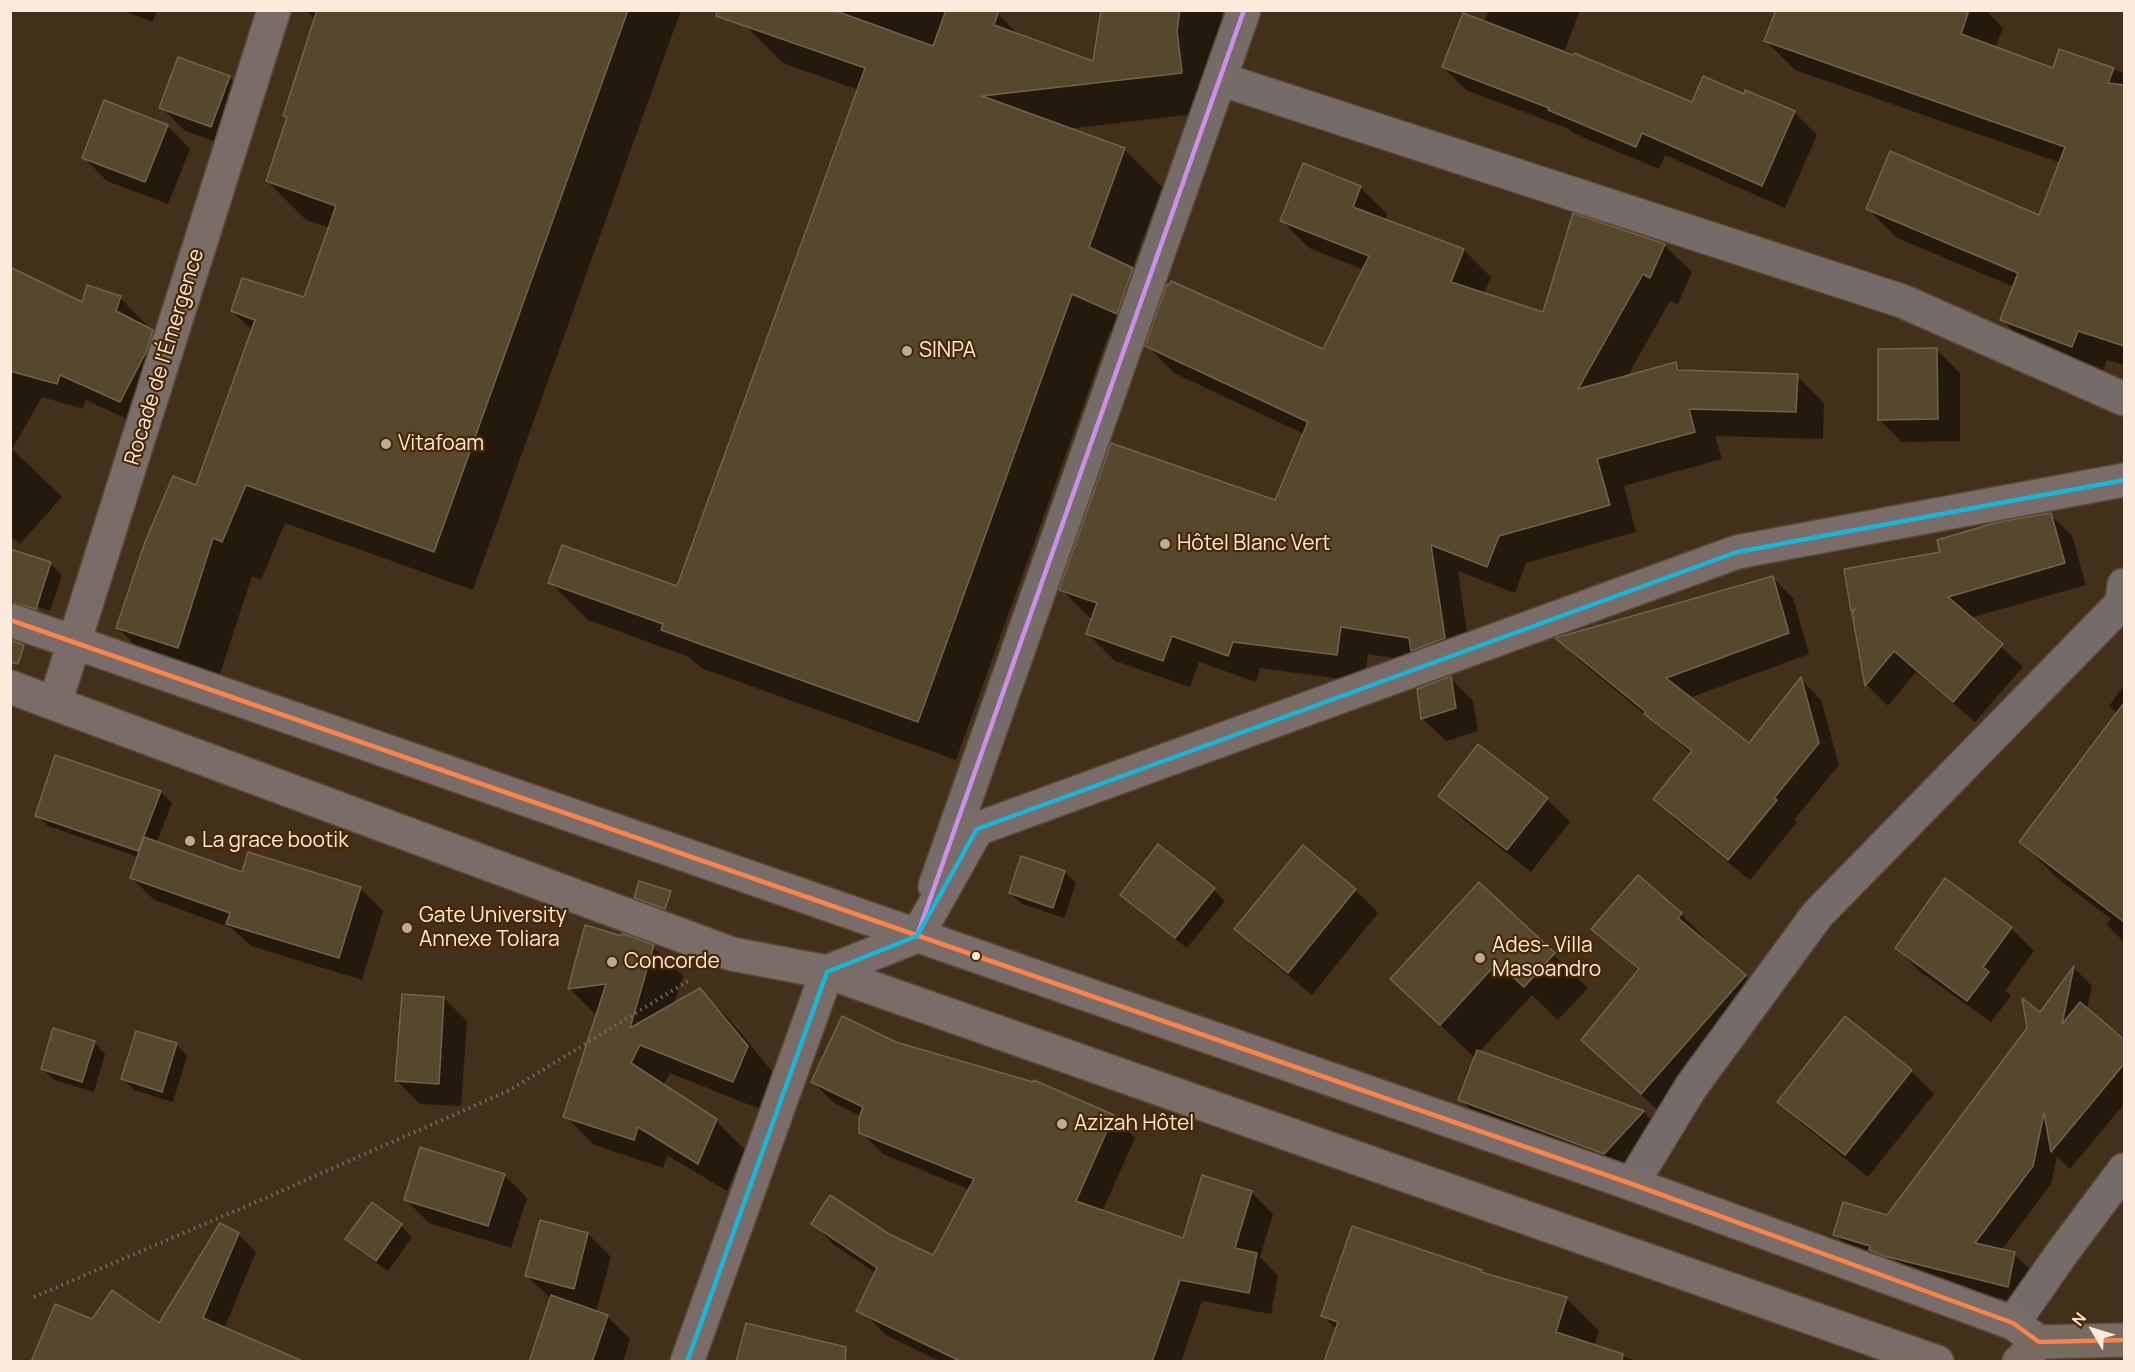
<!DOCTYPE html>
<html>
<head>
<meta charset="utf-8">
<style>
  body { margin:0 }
  #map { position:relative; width:2135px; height:1372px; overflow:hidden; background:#43301a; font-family:Manrope,sans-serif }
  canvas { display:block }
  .frame { position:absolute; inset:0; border:12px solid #fcebdc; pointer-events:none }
  .north { position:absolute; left:2063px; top:1300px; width:60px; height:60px; -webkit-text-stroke:4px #492700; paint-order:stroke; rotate:308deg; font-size:16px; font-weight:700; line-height:24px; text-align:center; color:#fcebdc }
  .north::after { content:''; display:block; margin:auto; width:21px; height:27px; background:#fcebdc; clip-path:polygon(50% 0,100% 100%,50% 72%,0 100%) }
</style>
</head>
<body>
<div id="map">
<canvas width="2135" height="1372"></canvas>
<div class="frame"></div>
<div class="north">N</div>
</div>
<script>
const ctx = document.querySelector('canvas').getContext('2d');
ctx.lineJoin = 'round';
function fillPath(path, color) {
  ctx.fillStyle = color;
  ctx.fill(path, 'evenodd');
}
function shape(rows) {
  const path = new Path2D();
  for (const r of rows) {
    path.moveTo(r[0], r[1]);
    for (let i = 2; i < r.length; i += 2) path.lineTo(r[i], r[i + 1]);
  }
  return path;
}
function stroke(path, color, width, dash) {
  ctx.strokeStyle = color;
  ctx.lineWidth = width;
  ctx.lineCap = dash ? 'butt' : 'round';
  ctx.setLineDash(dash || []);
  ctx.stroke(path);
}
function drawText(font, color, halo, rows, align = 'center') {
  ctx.font = font + ' Manrope,sans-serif';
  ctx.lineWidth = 4.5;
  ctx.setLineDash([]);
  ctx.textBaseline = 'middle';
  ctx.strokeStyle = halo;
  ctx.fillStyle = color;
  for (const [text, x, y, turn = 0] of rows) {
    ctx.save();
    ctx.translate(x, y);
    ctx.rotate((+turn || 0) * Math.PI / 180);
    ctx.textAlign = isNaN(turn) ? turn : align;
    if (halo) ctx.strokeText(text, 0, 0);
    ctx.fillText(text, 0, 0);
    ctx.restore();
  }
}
const shadow = shape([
  [122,10,157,10,153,22],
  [306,10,681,10,473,590,285,523,261,580,252,576,216,686,157,667,118,628,197,487,253,331,232,311,305,299,330,228,306,220,267,181,288,119,285,115,316,21],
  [750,10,989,10,998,14,1020,36,1094,63,1103,10,1223,10,1214,70,1219,111,1067,129,1124,149,1162,187,1132,269,1163,300,1324,351,1364,270,1309,248,1282,221,1360,187,1387,214,1385,221,1464,250,1491,277,1484,294,1544,314,1664,245,1692,272,1678,304,1670,301,1627,377,1675,363,1684,372,1797,376,1824,403,1823,439,1715,436,1722,459,1624,486,1636,532,1526,563,1515,593,1458,571,1472,666,1426,663,1368,654,1364,682,1260,668,1256,682,1199,662,1190,687,1115,661,1088,634,1093,618,1089,617,1061,589,1276,502,1304,434,1174,373,1150,349,1110,331,956,760,701,668,689,657,588,620,550,582,678,588,858,90,783,63,745,25],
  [1489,10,1580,10,1565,50,1693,104,1745,96,1794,112,1817,135,1785,208,1665,155,1659,169,1573,133,1569,129,1466,90,1443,67,1484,22],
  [1778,10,1986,10,2003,28,1995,48,2054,70,2060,51,2124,73,2124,365,2107,360,2102,375,2031,349,2001,319,2014,287,1897,238,1868,209,2040,217,2061,163,1795,70,1766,41],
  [229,77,252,100,234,149,184,130,161,107],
  [167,126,190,149,168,204,107,181,84,158],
  [10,269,82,304,120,298,146,324,145,327,152,331,179,358,147,428,86,400,83,409,42,397,12,449,62,497,20,544,10,536],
  [1937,350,1960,373,1960,441,1902,442,1879,419],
  [2050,514,2072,536,2086,585,1970,618,2023,667,1975,722,1916,672,1888,706,1867,685,1853,614,1855,612,1853,610,1942,553],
  [50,563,62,575,50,611,19,600],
  [1772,577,1793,598,1809,654,1689,698,1749,745,1801,680,1821,700,1839,765,1794,820,1797,822,1750,880,1676,820,1656,799,1692,754,1578,659,1558,639],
  [1450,678,1473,701,1478,731,1446,741,1423,719,1419,690],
  [2124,685,2124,942,2107,925,2111,919,2057,878,2021,842,2118,714,2109,706],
  [1479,746,1547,799,1570,822,1531,872,1463,819,1440,796],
  [161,792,172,803,156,844,243,874,360,888,383,911,362,980,251,946,232,928,154,900,131,877,138,857,48,826,36,815],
  [1304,847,1355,890,1378,913,1312,995,1259,952,1236,929],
  [1064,872,1076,883,1064,918,1022,904,1010,893],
  [1638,877,1681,914,1704,937,1702,940,1745,976,1767,999,1664,1116,1606,1062,1639,971,1594,929],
  [1479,884,1588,988,1558,1020,1532,995,1479,1052,1644,1112,1666,1135,1627,1176,1483,1122,1460,1099,1475,1058,1392,979],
  [1214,890,1225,901,1187,948,1133,906,1122,895],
  [2011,928,2034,951,2005,991,2011,996,1991,1022,1919,971,1897,948],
  [653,947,683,976,674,1004,700,990,729,1019,776,1076,762,1110,670,1073,663,1086,716,1121,745,1150,727,1191,667,1155,663,1168,594,1145,565,1116,597,1016,569,988],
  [2074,968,2092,986,2087,1010,2124,1037,2124,1104,2070,1169,2057,1156,2051,1184,2001,1251,2014,1254,2033,1272,2026,1305,1904,1274,1853,1253,1835,1234,1888,1217],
  [444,998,467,1021,461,1106,420,1104,397,1081],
  [94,1042,105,1054,94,1092,54,1080,42,1068],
  [176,1044,187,1056,173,1102,134,1090,123,1079],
  [895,1044,1113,1116,1135,1138,1102,1212,1184,1240,1251,1192,1273,1214,1260,1257,1278,1276,1271,1314,1202,1301,1181,1362,941,1362,886,1335,864,1313,876,1273,834,1245,813,1223,888,1235,933,1257,970,1190,883,1154,861,1132,861,1116,834,1103,812,1081],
  [1911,1071,1934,1094,1868,1177,1802,1124,1779,1101],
  [504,1175,527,1198,511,1248,429,1223,406,1200],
  [372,1205,401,1226,412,1237,388,1271,358,1250,347,1238],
  [238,1234,256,1252,224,1329,92,1321,160,1325],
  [588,1234,611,1257,596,1312,607,1316,630,1339,623,1362,530,1362,551,1299,527,1276],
  [1481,1271,1484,1274,1566,1298,1599,1331,1594,1346,1639,1362,1325,1362,1336,1329,1323,1316]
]);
const building = shape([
  [317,10,628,10,434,552,246,485,222,542,213,538,178,648,116,628,145,542,173,476,196,485,255,320,231,311,242,278,304,297,336,206,266,181,287,117,283,116,317,10],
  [717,10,833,10,933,46,946,10,999,10,994,25,1093,61,1101,10,1180,10,1177,31,1182,73,982,96,1125,148,1089,247,1133,268,1117,314,1072,294,918,722,661,630,663,624,548,583,562,545,677,586,865,68,716,16,717,10],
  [1776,10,1969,10,1961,34,2053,68,2059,49,2114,68,2108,83,2124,85,2124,346,2078,331,2072,347,2000,320,2018,273,1866,209,1890,151,2039,215,2065,147,1764,41,1776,10],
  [1463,13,1573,55,1574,53,1692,102,1703,76,1744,94,1745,90,1795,111,1762,186,1642,133,1636,147,1548,110,1549,108,1442,67,1463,13],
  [178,57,230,76,211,127,159,108,178,57],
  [104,100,168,125,145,182,82,158,104,100],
  [1303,163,1361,186,1353,207,1464,249,1451,282,1543,312,1573,213,1665,244,1650,278,1643,274,1578,389,1676,362,1678,370,1798,374,1796,412,1689,409,1695,432,1597,459,1610,505,1499,536,1487,567,1431,545,1445,638,1411,651,1409,638,1341,627,1337,655,1233,642,1228,656,1172,636,1163,661,1086,634,1097,603,1059,590,1111,443,1275,500,1308,422,1145,346,1167,284,1169,285,1171,281,1323,349,1369,256,1280,221,1303,163],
  [10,267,82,302,87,285,121,296,116,311,153,330,147,350,120,402,60,375,57,384,10,371,10,267],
  [1937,348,1938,419,1878,420,1878,349,1937,348],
  [2051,513,2065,563,1948,597,2003,644,1953,702,1894,651,1865,686,1852,613,1855,609,1851,611,1844,569,1940,552,1937,540,1998,522,2051,513],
  [10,549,51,562,36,609,10,602,10,549],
  [1773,576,1789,633,1666,678,1749,743,1801,677,1819,743,1774,798,1777,800,1728,860,1653,799,1692,751,1644,714,1646,712,1555,638,1773,576],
  [10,640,24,645,18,664,10,662,10,640],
  [1451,676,1456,708,1421,719,1417,689,1451,676],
  [2124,703,2124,922,2019,842,2124,703],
  [1478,744,1548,798,1507,850,1438,796,1478,744],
  [55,755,161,791,138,851,35,816,55,755],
  [144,837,242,872,248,852,361,887,339,958,226,924,230,913,130,878,144,837],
  [1158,844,1215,888,1175,938,1120,895,1158,844],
  [1303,845,1356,889,1288,973,1234,929,1303,845],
  [1021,856,1065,871,1053,908,1009,893,1021,856],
  [1638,875,1682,913,1678,918,1746,975,1641,1094,1581,1040,1639,969,1591,929,1638,875],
  [1945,878,2012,927,1983,967,1989,972,1967,1001,1895,948,1945,878],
  [639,881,671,891,665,909,634,898,639,881],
  [1479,882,1555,953,1524,987,1497,963,1440,1025,1390,979,1479,882],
  [585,925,622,936,622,933,654,945,630,1028,700,988,748,1046,733,1082,640,1045,631,1063,717,1119,698,1164,638,1127,634,1140,563,1117,606,984,568,989,585,925],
  [2074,966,2062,1024,2080,1002,2124,1039,2124,1064,2051,1152,2044,1113,2033,1166,1975,1243,2015,1252,2008,1287,1884,1256,1869,1250,1870,1246,1833,1235,1843,1202,1887,1215,2027,1028,2022,998,2040,1012,2074,966],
  [402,994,444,997,439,1084,395,1081,402,994],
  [842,1016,896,1042,1033,1082,1034,1080,1114,1115,1076,1201,1183,1238,1202,1175,1252,1191,1235,1248,1257,1253,1249,1293,1180,1280,1152,1362,962,1362,856,1311,877,1268,811,1224,830,1195,889,1234,933,1255,974,1179,859,1133,859,1118,863,1107,811,1082,842,1016],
  [1845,1016,1912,1070,1845,1155,1777,1102,1845,1016],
  [53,1028,95,1041,82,1082,41,1069,53,1028],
  [136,1031,177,1043,162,1092,121,1079,136,1031],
  [1477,1050,1524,1067,1644,1111,1604,1154,1458,1100,1477,1050],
  [420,1147,505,1174,488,1226,404,1200,420,1147],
  [372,1202,402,1224,376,1261,345,1239,372,1202],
  [540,1220,588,1233,574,1289,525,1276,540,1220],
  [220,1223,239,1233,203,1318,305,1362,31,1362,55,1304,92,1319,112,1290,159,1323,220,1223],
  [1352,1226,1482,1270,1481,1272,1567,1297,1556,1332,1623,1354,1622,1362,1324,1362,1338,1322,1321,1316,1352,1226],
  [551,1295,608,1315,592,1362,529,1362,551,1295],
  [746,1323,846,1347,845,1362,736,1362,746,1323]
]);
const path = shape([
  [34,1297,263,1199,510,1090,688,981]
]);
const street = shape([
  [1220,79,1902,301,2124,399],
  [935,886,1244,10],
  [1632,1184,1691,1087,1817,915,2122,603,2124,585],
  [2013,1323,2062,1253,2124,1170]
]);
const secondary = shape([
  [10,620,1632,1184,2013,1323,2039,1342],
  [10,687,732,954,827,972,1937,1362],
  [55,703,274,10],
  [687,1362,827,972,917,936,977,829,1737,552,2124,480]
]);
const primary = shape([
  [2039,1342,2124,1340],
  [2019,1362,2039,1342]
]);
const bus1 = shape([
  [10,620,1632,1184,2013,1323,2039,1342,2124,1340]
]);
const bus2 = shape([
  [917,936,1244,10]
]);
const bus3 = shape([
  [687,1362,827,972,917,936,977,829,1737,552,2124,480]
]);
const markers = [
  [907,351,6,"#bbaa98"],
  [386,444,6,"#bbaa98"],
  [1165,544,6,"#bbaa98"],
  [190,841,6,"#bbaa98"],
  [407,928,6,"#bbaa98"],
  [976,956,5,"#fcebdc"],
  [1480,958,6,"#bbaa98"],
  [612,962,6,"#bbaa98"],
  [1062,1124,6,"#bbaa98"]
];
const poiNames = [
  ["SINPA",919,351],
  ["Vitafoam",398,444],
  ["Hôtel Blanc Vert",1177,544],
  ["La grace bootik",202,841],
  ["Gate University",419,916],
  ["Annexe Toliara",419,940],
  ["Ades- Villa",1492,946],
  ["Masoandro",1492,970],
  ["Concorde",624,962],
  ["Azizah Hôtel",1074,1124]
];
const streetNames = [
  ["Rocade de l'Émergence",165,357,-73]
];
fillPath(shadow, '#0007');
fillPath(building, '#56482d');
stroke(building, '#71634d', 1.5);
stroke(street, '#594939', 36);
stroke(secondary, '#594939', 36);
stroke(primary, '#594939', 36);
stroke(path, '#766c64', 4, [1.5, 4.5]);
stroke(street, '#756c69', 33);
stroke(secondary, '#796c69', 33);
stroke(primary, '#766a61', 33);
stroke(bus1, '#f8844c', 4.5);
stroke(bus2, '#ce8fe9', 4.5);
stroke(bus3, '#1ab6d8', 4.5);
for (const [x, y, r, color] of markers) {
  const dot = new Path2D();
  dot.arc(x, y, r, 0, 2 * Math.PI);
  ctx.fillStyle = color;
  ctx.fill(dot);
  stroke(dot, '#492700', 2);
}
drawText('21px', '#fcebdc', '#492700', poiNames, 'left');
drawText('21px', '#fcebdc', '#492700', streetNames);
</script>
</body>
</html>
